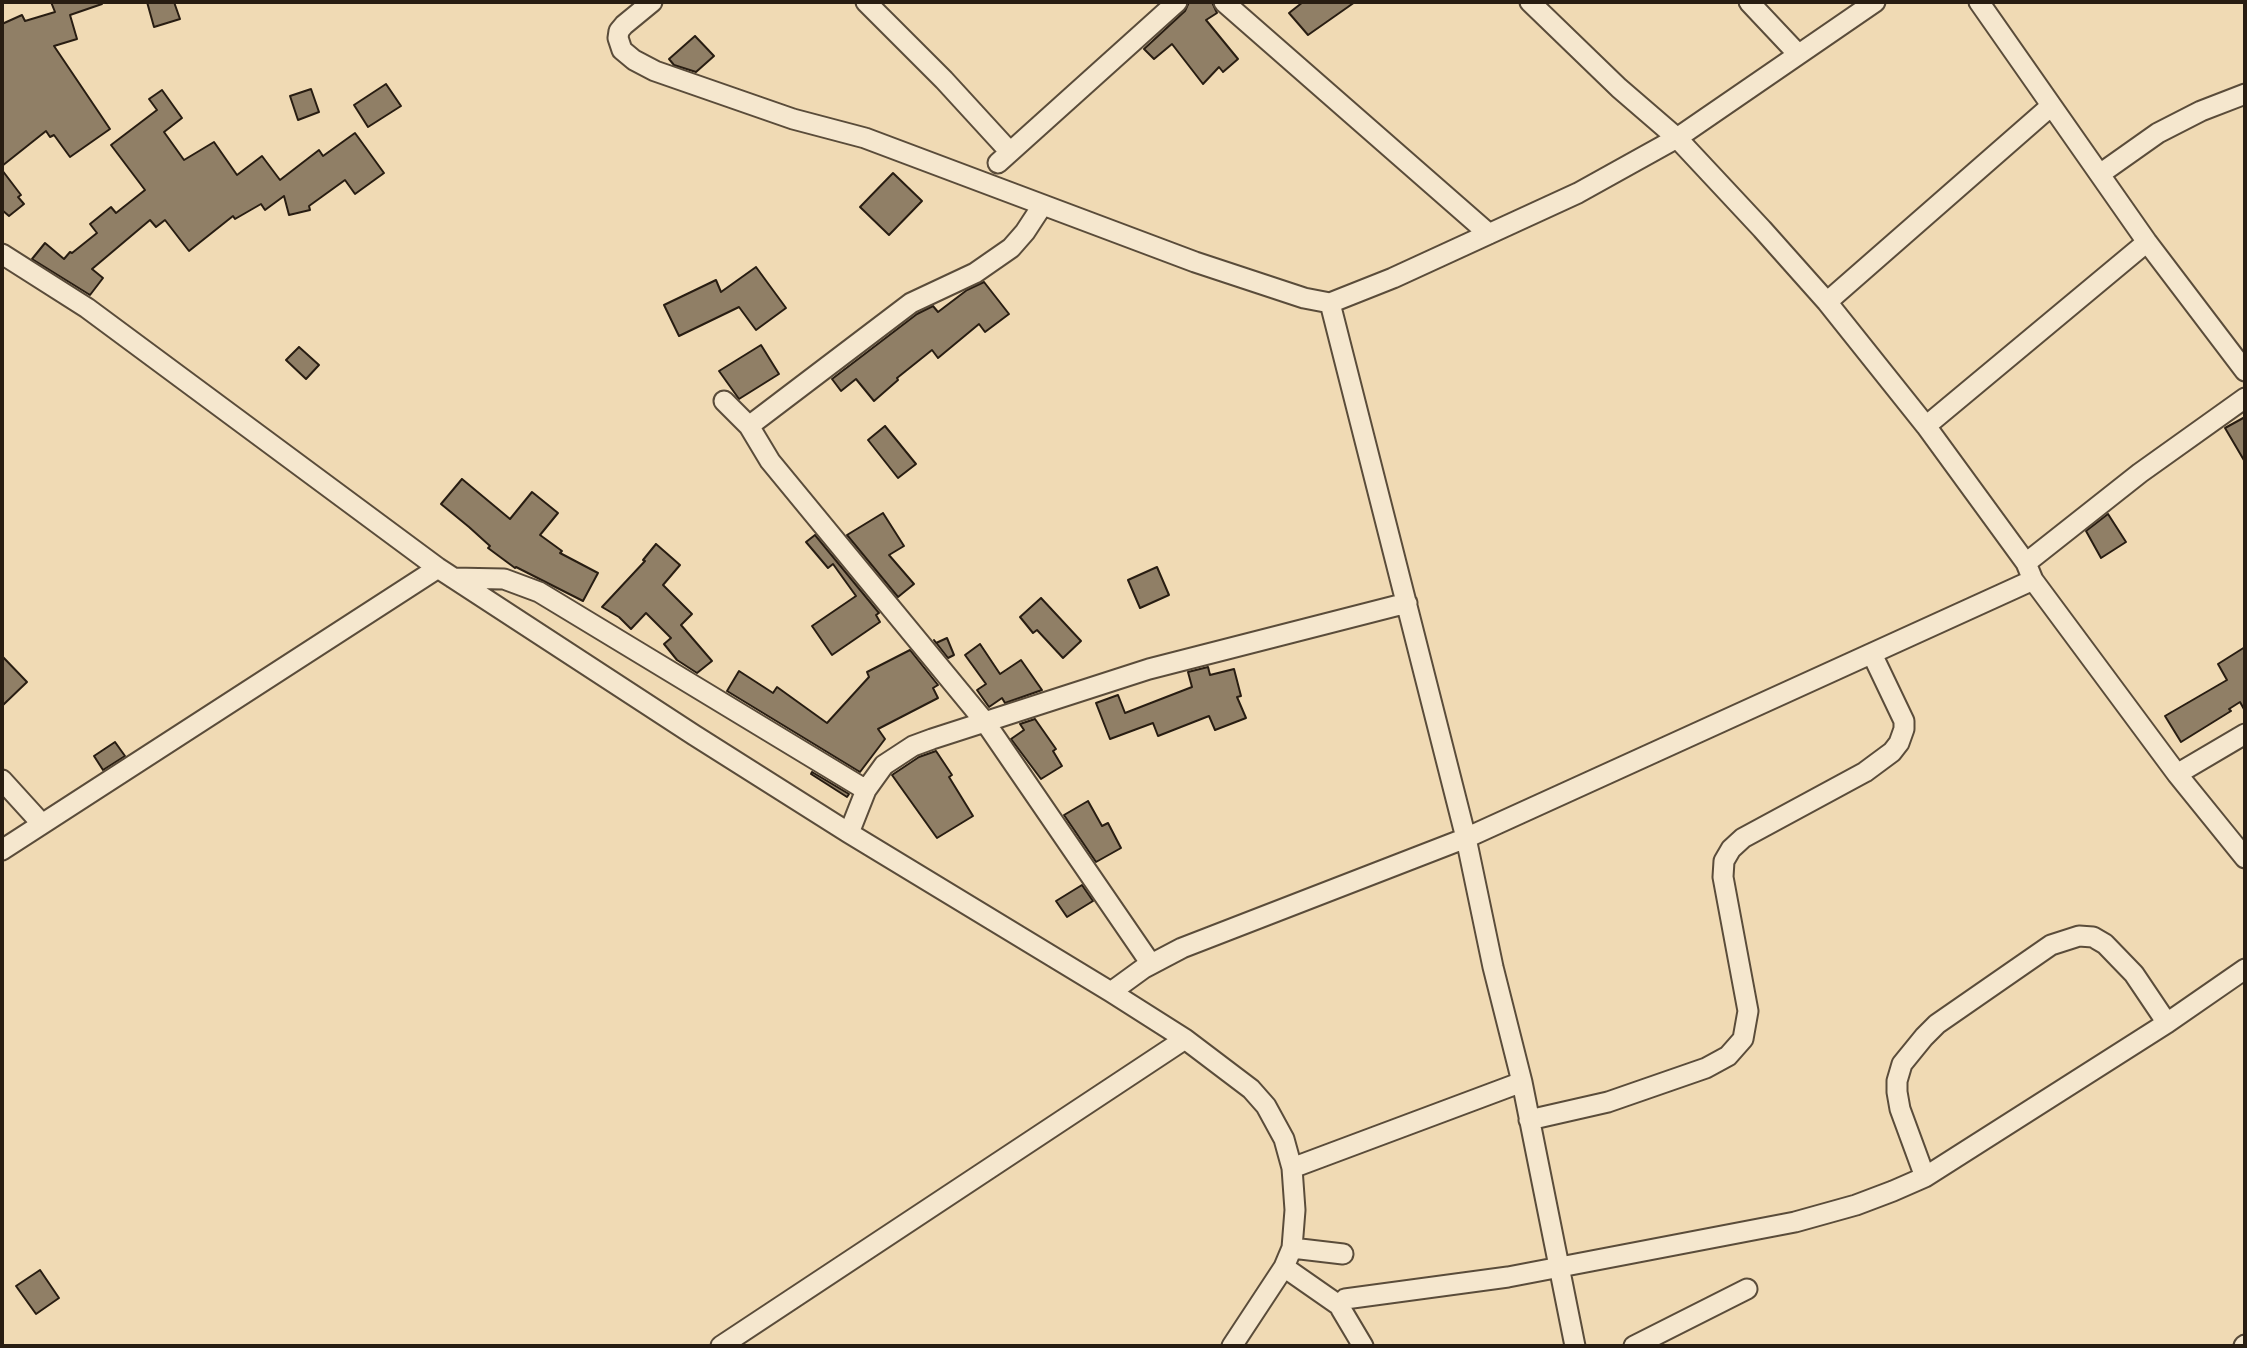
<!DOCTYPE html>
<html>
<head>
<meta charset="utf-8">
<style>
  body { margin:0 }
  #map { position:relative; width:2247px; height:1348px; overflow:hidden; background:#f0dab4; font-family:"IM FELL DW Pica",serif }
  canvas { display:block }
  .frame { position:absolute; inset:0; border:4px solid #281d12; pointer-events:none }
</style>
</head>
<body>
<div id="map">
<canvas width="2247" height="1348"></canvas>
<div class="frame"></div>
</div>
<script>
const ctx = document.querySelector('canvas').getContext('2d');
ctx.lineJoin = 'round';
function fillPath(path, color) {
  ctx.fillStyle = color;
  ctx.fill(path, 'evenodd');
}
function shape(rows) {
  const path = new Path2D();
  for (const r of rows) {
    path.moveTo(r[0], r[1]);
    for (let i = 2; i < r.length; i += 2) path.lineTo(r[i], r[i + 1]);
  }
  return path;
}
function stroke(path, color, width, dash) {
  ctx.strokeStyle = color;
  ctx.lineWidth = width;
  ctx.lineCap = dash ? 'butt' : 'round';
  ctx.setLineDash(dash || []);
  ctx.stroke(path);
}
const building = shape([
  [51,2,102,2,102,4,70,15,77,39,54,46,110,129,70,157,54,135,50,137,46,131,2,166,2,24,22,15,25,21,55,12,51,2],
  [147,2,174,2,180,19,154,27,147,2],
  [1189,2,1212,2,1217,13,1206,20,1238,59,1223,72,1219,67,1203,84,1172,44,1154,59,1144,49,1185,11,1189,2],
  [1303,2,1355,2,1308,35,1289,13,1303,2],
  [695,36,714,56,696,72,674,65,669,59,695,36],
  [386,84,401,106,368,127,354,105,386,84],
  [311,89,319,112,298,120,290,96,311,89],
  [162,90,182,118,164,132,184,160,214,142,237,175,262,156,280,180,319,150,323,156,355,133,384,173,355,194,345,180,309,206,310,210,289,215,284,196,265,210,261,204,235,219,233,216,189,251,165,220,156,227,150,220,92,269,103,278,90,295,32,259,45,243,64,259,70,252,72,253,97,233,90,224,111,207,116,213,145,190,111,145,157,110,149,99,162,90],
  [2,170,21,195,18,197,24,204,9,216,2,210,2,170],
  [893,173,922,201,889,235,860,207,893,173],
  [756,267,786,308,756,330,739,307,679,336,664,305,716,280,721,292,756,267],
  [984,282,1009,314,985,332,979,324,938,358,932,350,897,378,898,380,874,401,856,379,841,391,832,379,917,314,933,306,938,312,967,290,984,282],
  [761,345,779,374,739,399,719,371,761,345],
  [299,347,319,365,306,379,286,360,299,347],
  [2245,417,2245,462,2225,428,2245,417],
  [885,426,916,464,898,478,868,440,885,426],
  [462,479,510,519,532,492,558,513,540,535,562,551,560,553,598,573,583,601,516,567,515,568,488,548,490,546,469,527,441,504,462,479],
  [883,513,904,546,889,555,914,584,898,597,847,535,883,513],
  [2108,514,2126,542,2101,558,2086,531,2108,514],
  [815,535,879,613,876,615,880,622,832,655,812,626,856,596,833,564,828,568,806,542,815,535],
  [656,544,680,565,663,585,692,614,681,625,712,661,697,673,677,660,664,644,671,638,646,613,631,629,619,617,602,607,645,561,643,560,656,544],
  [1157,567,1169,595,1140,608,1128,580,1157,567],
  [1041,598,1081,641,1063,658,1037,630,1033,633,1020,617,1041,598],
  [947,638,954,655,948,658,934,640,936,643,947,638],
  [980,644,1000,674,1021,660,1042,690,1005,703,1002,698,989,707,977,690,986,684,965,655,980,644],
  [2245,647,2245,711,2240,702,2229,709,2231,711,2181,742,2165,716,2227,680,2218,664,2245,647],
  [910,650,938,685,933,688,938,698,878,729,885,739,860,772,727,691,739,671,773,693,777,687,827,723,869,677,867,672,910,650],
  [2,656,27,682,2,706,2,656],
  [1208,667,1210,675,1234,669,1241,696,1237,697,1246,718,1215,730,1209,716,1158,736,1153,723,1110,739,1096,703,1118,695,1125,713,1192,687,1188,672,1208,667],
  [1035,719,1056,749,1053,751,1062,766,1041,779,1011,739,1024,730,1020,724,1035,719],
  [115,742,125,756,103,770,94,756,115,742],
  [936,751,952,775,949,777,973,816,937,838,892,775,919,757,936,751],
  [812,772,849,794,847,797,811,774,812,772],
  [1088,801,1102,826,1108,823,1121,848,1096,862,1064,815,1088,801],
  [1082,885,1093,901,1067,917,1056,901,1082,885],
  [40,1270,59,1298,36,1314,16,1286,40,1270]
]);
const minor = shape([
  [652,2,624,25,619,31,618,38,622,50,634,60,655,71,793,119,865,138,1195,262,1304,298,1330,303,1393,278,1578,193,1677,138,1875,2],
  [866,2,944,80,1010,152],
  [1224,2,1489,234],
  [1530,2,1619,88,1677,138,1762,229,1827,302,1926,426,2026,563,2033,580,2177,774,2245,858],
  [1749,2,1798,54],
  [1979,2,2147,242,2245,371],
  [998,163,1177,2],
  [2100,174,2158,133,2201,111,2245,94],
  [2,254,87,308,438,568,694,735,849,833,1111,992,1185,1039,1251,1089,1266,1106,1284,1139,1292,1168,1295,1210,1292,1248,1284,1267,1232,1346],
  [1827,302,2051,106],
  [1330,303,1466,838,1493,967,1522,1082,1575,1346],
  [724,401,749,426,770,461,985,722,1151,964],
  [749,426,911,303,975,273,1011,248,1025,232,1042,206],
  [1926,426,2147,242],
  [2026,563,2140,473,2245,398],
  [453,578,504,579,539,592,866,790],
  [2177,774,2245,734],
  [2,780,42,824],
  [849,833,866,790,884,765,913,746,932,739,1149,669,1407,603],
  [2,850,438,568],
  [1111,992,1144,968,1182,948,1466,838,2033,580],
  [1529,1120,1608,1102,1706,1068,1728,1056,1743,1039,1748,1011,1723,877,1724,861,1731,849,1743,838,1865,772,1892,752,1899,743,1904,729,1904,721,1872,654],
  [1292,1168,1522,1082],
  [1925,1177,1900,1109,1897,1092,1897,1081,1902,1064,1924,1037,1937,1024,2051,945,2079,936,2093,937,2105,944,2134,974,2167,1023],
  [1292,1248,1343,1254],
  [1284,1267,1340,1306],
  [721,1346,1185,1039],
  [1363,1346,1341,1309,1340,1305,1345,1299,1508,1277,1795,1222,1856,1205,1893,1191,1925,1177,2167,1023,2245,969],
  [1634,1346,1747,1289],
  [2244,1346,2245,1345]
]);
fillPath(building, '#907f66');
stroke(building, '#281d12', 2);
stroke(minor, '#5a4c3a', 23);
stroke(minor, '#f5e7ce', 19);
</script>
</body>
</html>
